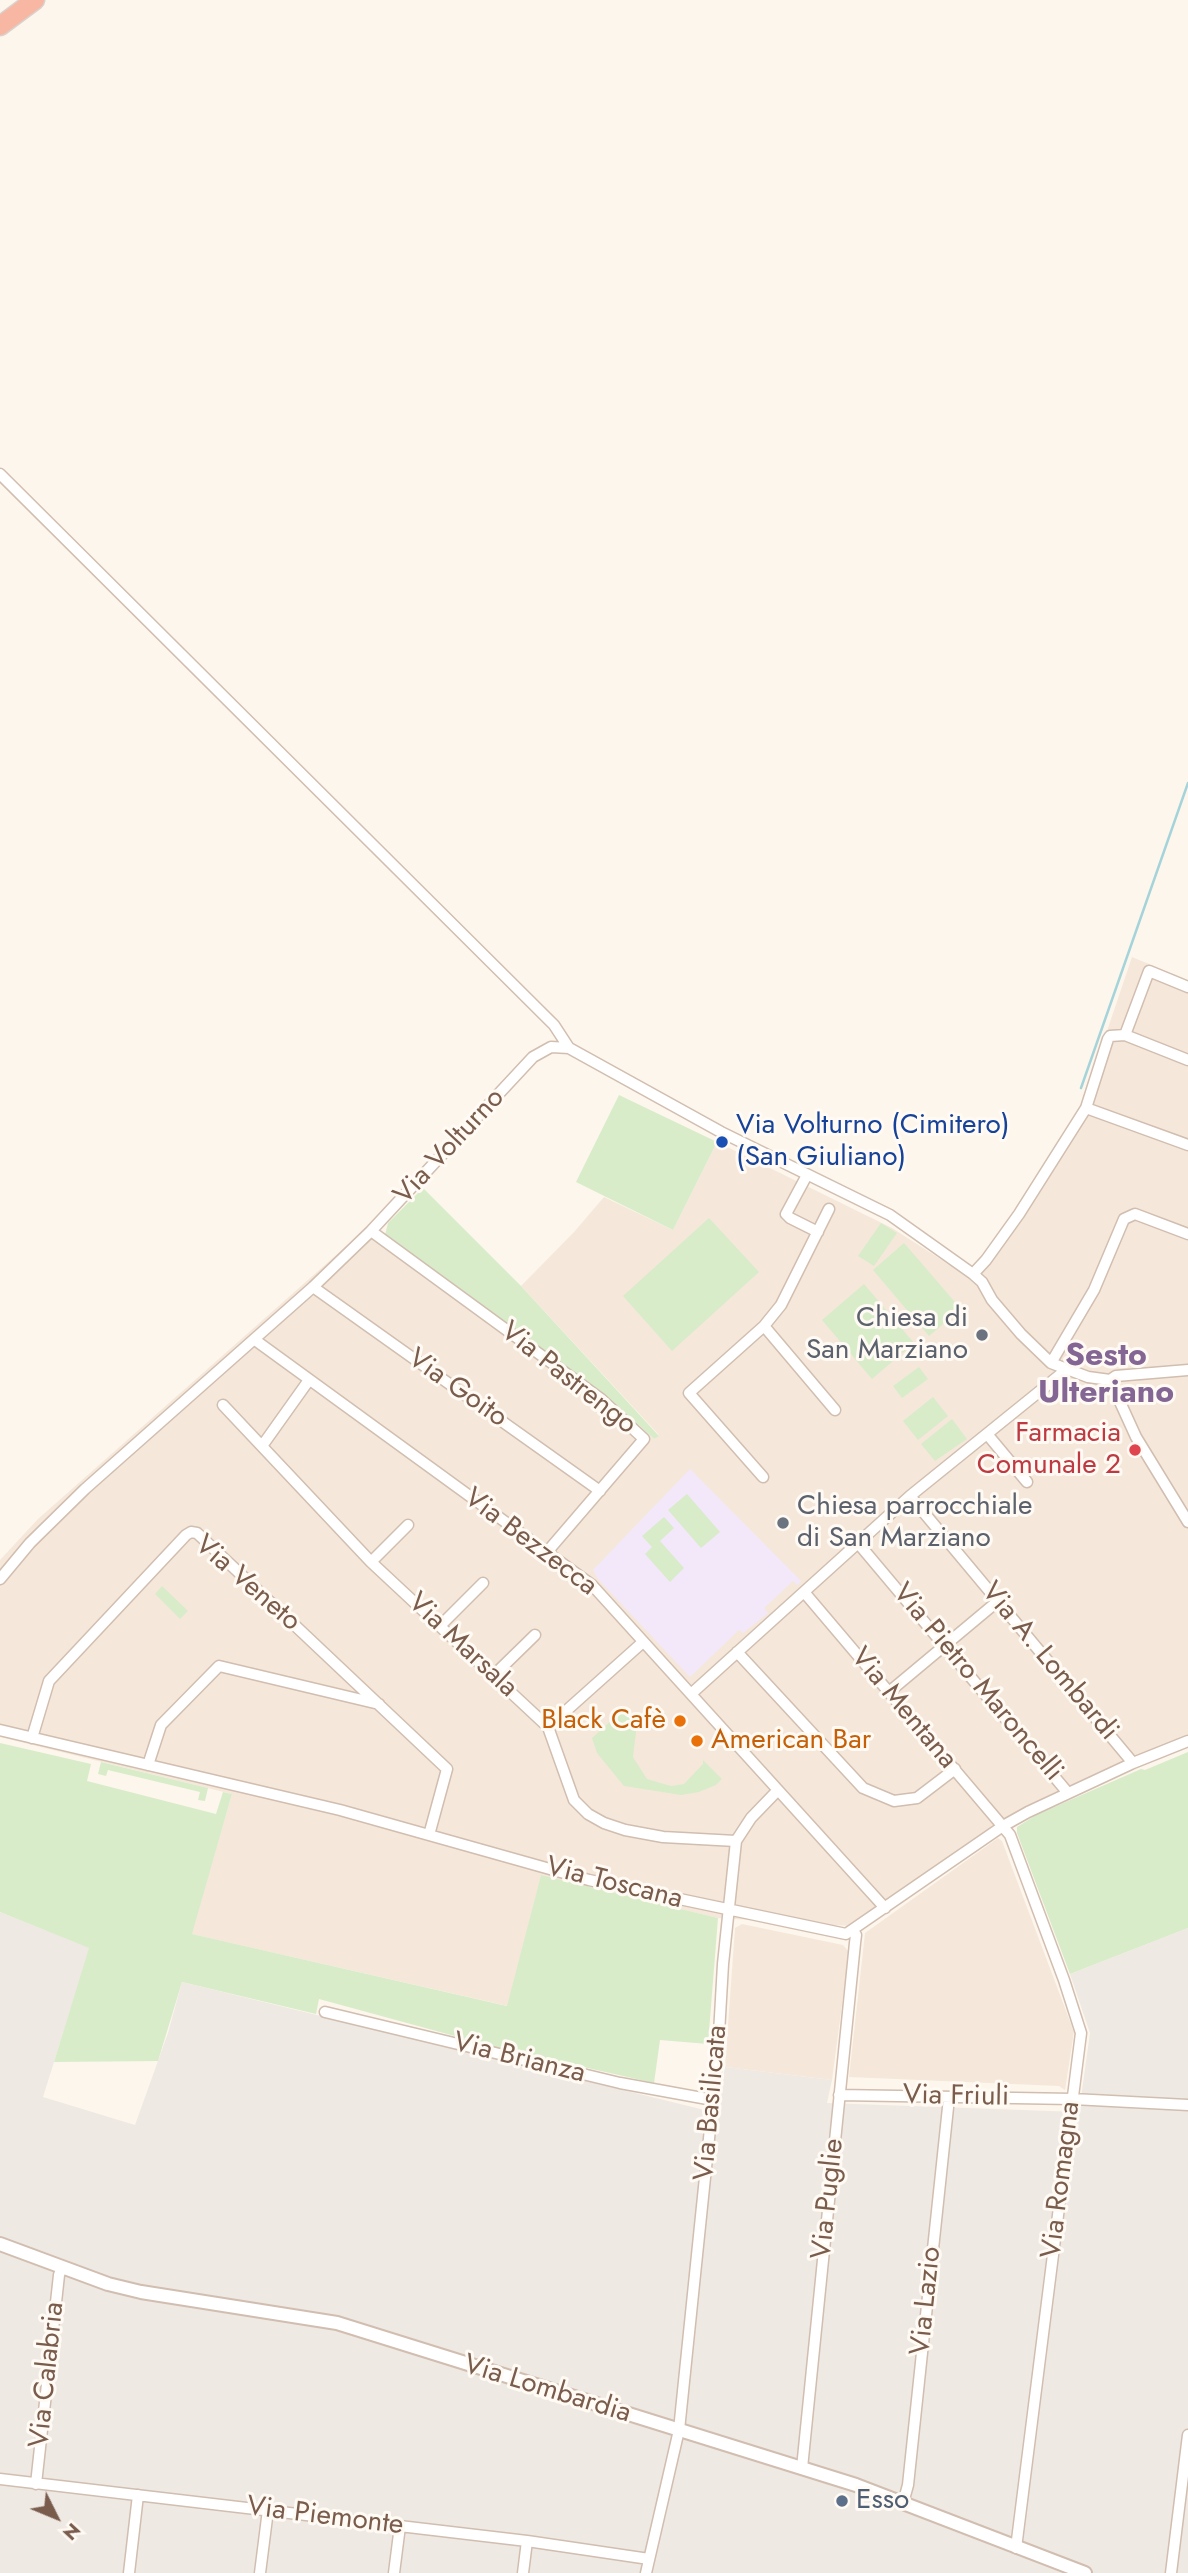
<!DOCTYPE html>
<html>
<head>
<meta charset="utf-8">
<style>
  body { margin:0 }
  #map { position:relative; width:1188px; height:2573px; overflow:hidden; background:#fdf6ec; font-family:Jost,sans-serif }
  canvas { display:block }
  .north { position:absolute; left:21px; top:2482px; width:70px; height:70px; -webkit-text-stroke:5px #fffaf3; paint-order:stroke; rotate:133deg; font-size:19px; font-weight:700; line-height:28px; text-align:center; color:#7a5c4d }
  .north::after { content:''; display:block; margin:auto; width:24px; height:32px; background:#7a5c4d; clip-path:polygon(50% 0,100% 100%,50% 72%,0 100%) }
</style>
</head>
<body>
<div id="map">
<canvas width="1188" height="2573"></canvas>
<div class="north">N</div>
</div>
<script>
const ctx = document.querySelector('canvas').getContext('2d');
ctx.lineJoin = 'round';
function fillPath(path, color) {
  ctx.fillStyle = color;
  ctx.fill(path, 'evenodd');
}
function shape(rows) {
  const path = new Path2D();
  for (const r of rows) {
    path.moveTo(r[0], r[1]);
    for (let i = 2; i < r.length; i += 2) path.lineTo(r[i], r[i + 1]);
  }
  return path;
}
function stroke(path, color, width, dash) {
  ctx.strokeStyle = color;
  ctx.lineWidth = width;
  ctx.lineCap = dash ? 'butt' : 'round';
  ctx.setLineDash(dash || []);
  ctx.stroke(path);
}
function drawText(font, color, halo, rows, align = 'center') {
  ctx.font = font + ' Jost,sans-serif';
  ctx.lineWidth = 6;
  ctx.setLineDash([]);
  ctx.textBaseline = 'middle';
  ctx.strokeStyle = halo;
  ctx.fillStyle = color;
  for (const [text, x, y, turn = 0] of rows) {
    ctx.save();
    ctx.translate(x, y);
    ctx.rotate((+turn || 0) * Math.PI / 180);
    ctx.textAlign = isNaN(turn) ? turn : align;
    if (halo) ctx.strokeText(text, 0, 0);
    ctx.fillText(text, 0, 0);
    ctx.restore();
  }
}
const residential = shape([
  [1132,957,1188,980,1188,1746,1006,1819,850,1926,718,1918,541,1876,508,2006,191,1934,232,1794,0,1737,0,1560,38,1519,370,1225,607,1396,654,1439,659,1435,521,1286,574,1232,604,1197,673,1230,717,1142,892,1228,970,1278,1081,1108],
  [998,1838,1002,1841,1074,2032,1065,2090,1059,2086,849,2077,865,1933],
  [742,1924,843,1945,849,1952,832,2080,725,2067,735,1928]
]);
const industrial = shape([
  [0,1912,90,1948,43,2097,135,2125,168,2033,182,1982,717,2113,725,2067,832,2080,827,2103,1079,2112,1090,2033,1070,1974,1188,1928,1188,2573,0,2573]
]);
const education = shape([
  [690,1469,801,1581,798,1585,793,1581,764,1608,768,1613,743,1633,739,1630,690,1677,598,1579,593,1570]
]);
const green = shape([
  [619,1095,717,1142,673,1230,576,1182],
  [423,1188,521,1286,659,1436,654,1439,607,1396,385,1235,388,1223],
  [709,1218,759,1272,672,1351,623,1296],
  [881,1223,897,1233,874,1266,858,1256],
  [904,1243,961,1309,929,1336,873,1270],
  [864,1284,914,1343,872,1379,822,1320],
  [919,1367,928,1379,902,1398,893,1386],
  [933,1397,948,1416,918,1440,903,1421],
  [952,1419,967,1439,935,1461,921,1444],
  [687,1494,720,1532,701,1548,668,1510],
  [664,1517,674,1528,660,1541,684,1568,670,1582,645,1554,652,1547,642,1536],
  [162,1586,188,1611,180,1619,155,1594],
  [624,1709,637,1725,633,1757,647,1779,671,1786,684,1784,703,1764,703,1760,722,1779,716,1785,699,1792,681,1795,624,1786,597,1753,592,1738],
  [0,1743,91,1764,87,1781,216,1814,223,1792,232,1794,192,1934,507,2006,541,1875,718,1918,708,2044,660,2040,654,2083,495,2047,319,1999,316,2014,182,1982,158,2061,54,2062,89,1948,0,1912],
  [1188,1752,1188,1928,1070,1974,1017,1833,1017,1827,1036,1815,1141,1769,1145,1770],
  [101,1762,208,1788,205,1801,198,1800,200,1792,108,1770,106,1776,98,1774]
]);
const stream = shape([
  [1081,1088,1188,783]
]);
const minor = shape([
  [0,474,554,1025,569,1048],
  [1125,1035,1188,1060],
  [1086,1108,1188,1145],
  [807,1175,786,1214,790,1218,818,1232],
  [371,1231,601,1399,644,1439,547,1552],
  [973,1274,986,1260,1019,1214,1086,1108,1108,1039,1110,1036,1125,1035,1149,971,1188,987],
  [313,1287,600,1491],
  [764,1326,835,1410],
  [255,1340,592,1585,885,1908],
  [1051,1363,1094,1290,1124,1219,1135,1214,1188,1234],
  [1110,1380,1136,1437,1188,1522],
  [223,1405,371,1562,548,1727,574,1800,588,1814,604,1823,625,1830,663,1837,736,1841],
  [987,1434,1027,1482],
  [262,1446,309,1380],
  [763,1477,689,1393,764,1326,781,1305,829,1209],
  [910,1496,1133,1763],
  [858,1543,1068,1793],
  [371,1562,408,1525],
  [0,1579,30,1543,85,1489,313,1287,371,1231,533,1057,551,1047,569,1048,721,1132,890,1215,973,1274,982,1282,992,1300,1021,1334,1051,1363,1088,1377,1110,1380,1116,1376,1188,1370],
  [804,1592,1010,1835,1064,1980,1081,2033,1016,2548],
  [440,1626,483,1583],
  [737,1652,863,1788,894,1801,917,1798,955,1769],
  [493,1676,535,1635],
  [889,1692,998,1601],
  [691,1694,910,1496,1066,1370],
  [548,1727,643,1642],
  [0,1730,340,1810,589,1880,846,1934,1003,1826,1028,1812,1133,1763,1188,1741],
  [32,1738,49,1681,186,1535,191,1532,197,1533,447,1769,429,1835],
  [148,1765,161,1725,219,1666,379,1704],
  [325,2012,620,2083,713,2100],
  [839,2095,1073,2099,1188,2105],
  [802,2468,855,1943,856,1935,853,1930],
  [0,2479,527,2541,649,2559],
  [36,2484,59,2275,62,2267],
  [903,2503,908,2485,949,2098],
  [129,2573,138,2495],
  [260,2573,268,2510],
  [394,2573,400,2526],
  [523,2573,527,2541],
  [646,2573,679,2430,718,2051,723,1964,736,1841,751,1818,778,1790],
  [1171,2573,1188,2435]
]);
const tertiary = shape([
  [0,2244,108,2284,141,2292,337,2323,856,2485,1085,2573]
]);
const motorway = shape([
  [0,26,35,0]
]);
const markers = [
  [722,1142,7,"#1a4fb4"],
  [982,1335,7,"#6b7280"],
  [1135,1450,7,"#e0444e"],
  [783,1523,7,"#6b7280"],
  [680,1721,7,"#e8710a"],
  [697,1741,7,"#e8710a"],
  [842,2501,7,"#5c6f8a"]
];
const transitNames = [
  ["Via Volturno (Cimitero)",736,1126],
  ["(San Giuliano)",736,1158]
];
const streetNames = [
  ["Via Volturno",450,1147,-47],
  ["Via Pastrengo",568,1379,38],
  ["Via Goito",457,1389,35],
  ["Via Bezzecca",530,1543,37],
  ["Via Veneto",247,1584,41],
  ["Via Marsala",462,1646,43],
  ["Via A. Lombardi",1049,1662,50],
  ["Via Pietro Maroncelli",977,1683,50],
  ["Via Mentana",903,1709,50],
  ["Via Toscana",614,1884,14],
  ["Via Brianza",519,2059,14],
  ["Via Friuli",956,2097,1],
  ["Via Basilicata",712,2103,-85],
  ["Via Romagna",1062,2180,-83],
  ["Via Puglie",829,2199,-84],
  ["Via Lazio",927,2301,-84],
  ["Via Calabria",48,2375,-84],
  ["Via Lombardia",547,2390,17],
  ["Via Piemonte",325,2517,7]
];
const worshipNames = [
  ["Chiesa di",968,1319],
  ["San Marziano",968,1351],
  ["Chiesa parrocchiale",797,1507,"left"],
  ["di San Marziano",797,1539,"left"]
];
const healthNames = [
  ["Farmacia",1121,1434],
  ["Comunale 2",1121,1466]
];
const foodNames = [
  ["Black Cafè",666,1721],
  ["American Bar",711,1741,"left"]
];
const serviceNames = [
  ["Esso",856,2501]
];
const quarterNames = [
  ["Sesto",1106,1357],
  ["Ulteriano",1106,1394]
];
fillPath(residential, '#f5e8da');
fillPath(industrial, '#efe9e4');
fillPath(education, '#f3e8fa');
fillPath(green, '#d8ecc9');
stroke(stream, '#a5d3da', 2.5);
stroke(minor, '#d1beb0', 13);
stroke(tertiary, '#d1beb0', 16);
stroke(motorway, '#dad1cd', 21);
stroke(minor, '#fff', 10);
stroke(tertiary, '#fff', 12);
stroke(motorway, '#f7b7a3', 18);
for (const [x, y, r, color] of markers) {
  const dot = new Path2D();
  dot.arc(x, y, r, 0, 2 * Math.PI);
  ctx.fillStyle = color;
  ctx.fill(dot);
  stroke(dot, '#fffaf3', 2.5);
}
drawText('28px', '#164399', '#fffaf3', transitNames, 'left');
drawText('28px', '#7a5c4d', '#fffaf3', streetNames);
drawText('28px', '#5b616d', '#fffaf3', worshipNames, 'right');
drawText('28px', '#be3a42', '#fffaf3', healthNames, 'right');
drawText('28px', '#c56008', '#fffaf3', foodNames, 'right');
drawText('28px', '#4e5e75', '#fffaf3', serviceNames, 'left');
drawText('bold 32px', '#846695', '#fffaf3', quarterNames);
</script>
</body>
</html>
